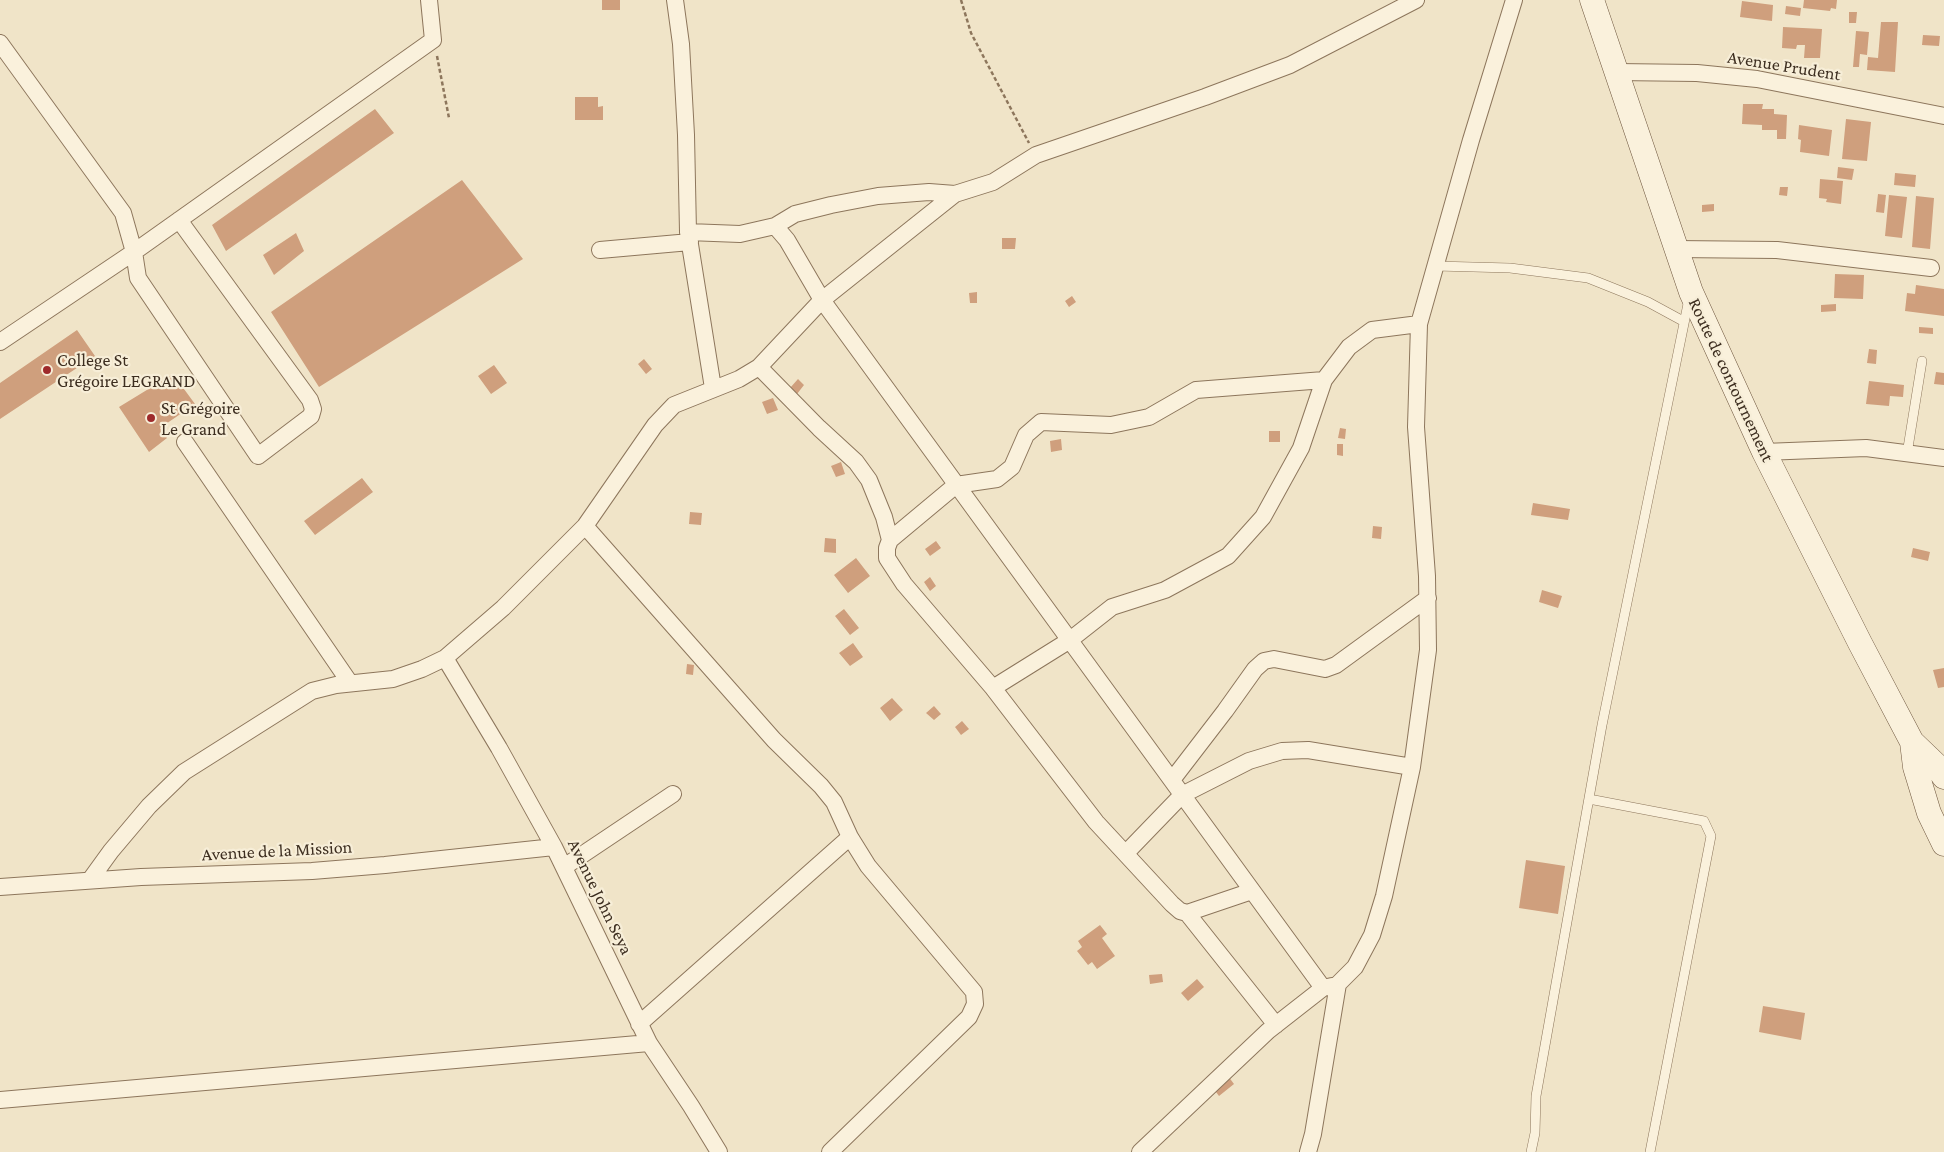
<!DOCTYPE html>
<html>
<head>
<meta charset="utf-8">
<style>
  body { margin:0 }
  canvas { display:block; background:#f0e4c8 }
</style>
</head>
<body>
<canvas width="1944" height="1152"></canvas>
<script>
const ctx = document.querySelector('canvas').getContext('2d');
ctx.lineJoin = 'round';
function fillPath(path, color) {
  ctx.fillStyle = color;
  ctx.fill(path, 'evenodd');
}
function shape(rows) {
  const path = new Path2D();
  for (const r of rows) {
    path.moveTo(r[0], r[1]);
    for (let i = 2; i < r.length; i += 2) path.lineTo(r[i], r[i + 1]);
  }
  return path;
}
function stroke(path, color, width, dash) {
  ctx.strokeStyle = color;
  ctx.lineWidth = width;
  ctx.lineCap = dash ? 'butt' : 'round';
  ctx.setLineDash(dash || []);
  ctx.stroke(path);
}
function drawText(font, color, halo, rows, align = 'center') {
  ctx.font = font + ' "Crimson Pro",serif';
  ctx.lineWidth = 4.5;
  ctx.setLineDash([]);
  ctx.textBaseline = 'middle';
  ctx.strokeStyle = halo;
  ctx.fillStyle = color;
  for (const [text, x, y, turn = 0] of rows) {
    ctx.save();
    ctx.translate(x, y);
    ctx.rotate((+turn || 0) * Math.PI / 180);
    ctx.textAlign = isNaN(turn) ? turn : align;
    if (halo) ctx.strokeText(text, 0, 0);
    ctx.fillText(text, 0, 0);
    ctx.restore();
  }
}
const building = shape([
  [602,0,620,0,620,10,602,10],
  [1804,0,1837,0,1836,9,1831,8,1830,11,1803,8],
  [1742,1,1773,5,1772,21,1740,17],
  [1786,6,1801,8,1800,16,1785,14],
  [1849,12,1857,12,1856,23,1849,23],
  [1881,22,1898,22,1895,72,1867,70,1868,57,1878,58],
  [1783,27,1822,29,1820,58,1804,58,1805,45,1797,45,1796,49,1782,48],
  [1856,31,1869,32,1867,55,1860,54,1859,67,1853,67],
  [1923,35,1940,36,1939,46,1922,45],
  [575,97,598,97,598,107,603,106,603,120,575,120],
  [1743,104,1763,104,1762,109,1774,109,1774,114,1787,115,1786,139,1777,139,1777,130,1762,130,1762,125,1742,124],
  [375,109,394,133,226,251,212,225],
  [1846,119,1871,122,1867,161,1842,159],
  [1799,125,1832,130,1829,156,1800,152,1801,140,1798,139],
  [1838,167,1854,169,1852,180,1837,178],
  [1895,173,1916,175,1915,187,1894,185],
  [1820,179,1843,181,1841,204,1826,202,1827,199,1819,198],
  [462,180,523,259,319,387,271,312],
  [1780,187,1788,187,1787,196,1779,195],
  [1878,194,1886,195,1884,213,1876,212],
  [1889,195,1907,197,1902,238,1885,236],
  [1916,196,1934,198,1930,249,1912,247],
  [1714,204,1714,211,1702,212,1702,205],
  [296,233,304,251,274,275,263,255],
  [1002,238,1016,238,1015,249,1002,249],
  [1835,274,1864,275,1863,299,1834,298],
  [1916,285,1944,289,1944,316,1905,311,1907,293,1915,294],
  [977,292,977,303,970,303,969,293],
  [1072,296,1076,302,1069,307,1065,301],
  [1836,304,1836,311,1821,312,1821,305],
  [1919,327,1933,328,1933,334,1919,333],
  [77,330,95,356,0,419,0,383],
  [1869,349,1877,350,1876,364,1867,363],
  [644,359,652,369,646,374,638,364],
  [494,365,507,383,491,394,478,376],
  [1936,372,1944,373,1944,385,1934,384],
  [173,374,195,404,160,428,167,438,149,452,119,407],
  [798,379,804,385,797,394,790,388],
  [1869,381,1904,385,1903,397,1890,396,1889,406,1866,404],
  [773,398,778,410,767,414,762,402],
  [1340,428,1346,429,1345,439,1338,438],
  [1269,431,1280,431,1280,442,1269,442],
  [1061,439,1062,450,1051,452,1050,441],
  [1337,444,1343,444,1343,456,1337,455],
  [841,462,845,474,836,477,831,466],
  [362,478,373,492,315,535,304,521],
  [1533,503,1570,509,1568,520,1531,515],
  [690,512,702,513,701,525,689,524],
  [1373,526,1382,527,1381,539,1372,538],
  [825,538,836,539,836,553,824,552],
  [936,541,941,548,930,556,925,549],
  [1913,548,1930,552,1928,561,1911,557],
  [856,558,870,576,848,593,834,575],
  [930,577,936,586,930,591,924,582],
  [1542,590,1562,596,1558,608,1539,602],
  [844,609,859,628,850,635,835,616],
  [853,643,863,657,850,666,839,653],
  [687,664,694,665,693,675,686,674],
  [1944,668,1944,687,1938,688,1933,670],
  [892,698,903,710,890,721,880,708],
  [934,706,941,714,934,720,926,713],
  [962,721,969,729,961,735,955,727],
  [1526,860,1565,866,1558,914,1519,908],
  [1100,925,1107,934,1102,938,1115,956,1097,969,1092,962,1088,965,1077,951,1082,947,1078,941],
  [1162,974,1163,982,1150,984,1149,975],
  [1197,979,1204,987,1188,1001,1181,993],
  [1763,1006,1805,1013,1801,1040,1759,1032],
  [1228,1076,1234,1084,1219,1096,1213,1088]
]);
const path = shape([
  [961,0,971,33,1029,143],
  [437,56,449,118]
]);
const lane = shape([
  [1436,266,1510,268,1588,278,1648,302,1683,321],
  [1907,454,1922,361],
  [1589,799,1704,821,1711,836,1650,1152],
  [1531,1152,1535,1133,1536,1096,1602,725,1689,299]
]);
const street = shape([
  [675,0,681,44,686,135,688,232,713,388],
  [0,43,123,213,134,252,138,278,258,456,311,416,313,409,310,400,179,220],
  [1616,72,1697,73,1757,79,1944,116],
  [775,226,795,214,831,205,878,196,929,192,955,194],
  [688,232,740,234,775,226,787,240,822,300,1323,988],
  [1675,249,1777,250,1931,268],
  [600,250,690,242],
  [0,342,134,252,433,40,429,0],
  [759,367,819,428,856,462,869,480,884,517,890,540],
  [185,442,350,683],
  [1764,452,1866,448,1944,458],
  [585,526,774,740,821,786,834,802,850,837,868,866,974,992,975,1004,969,1017,830,1152],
  [445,658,499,748,554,847,649,1043,691,1106,719,1152],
  [993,688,1070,640,1112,607,1165,590,1228,556,1263,517,1301,448,1324,380,1349,347,1372,330,1419,324],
  [1172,780,1225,711,1255,669,1264,661,1274,659,1325,669,1336,665,1428,598],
  [1126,853,1182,795,1249,761,1282,751,1308,750,1412,767],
  [564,867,673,794],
  [90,880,111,851,149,806,184,772,312,691,336,685,393,679,422,669,445,658,503,608,585,526,655,425,674,405,739,379,759,367,822,300,955,194,993,182,1036,155,1205,97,1290,65,1416,0],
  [0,887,141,877,312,871,385,865,554,847],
  [1252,891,1187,913,1180,911,1172,904,1096,822,993,688,904,584,887,558,887,548,890,540,956,485,997,479,1012,467,1026,435,1041,422,1111,425,1149,417,1196,390,1324,380],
  [1187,913,1276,1025],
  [639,1024,850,837],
  [0,1100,649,1043],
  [1140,1152,1268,1031,1323,988,1332,986],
  [1308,1152,1313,1134,1338,984,1355,967,1372,935,1384,896,1412,767,1428,650,1427,576,1416,427,1419,324,1471,140,1514,0]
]);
const secondary = shape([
  [1592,0,1691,292,1764,452,1860,643,1912,742,1935,764,1944,777],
  [1912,742,1915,767,1929,813,1944,844]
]);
const markers = [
  [47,370,5,"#9e2a2b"],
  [151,418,5,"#9e2a2b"]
];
const streetNames = [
  ["Avenue Prudent",1784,66,9],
  ["Route de contournement",1731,380,65],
  ["Avenue de la Mission",277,851,-3],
  ["Avenue John Seya",600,897,64]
];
const poiNames = [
  ["College St",57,360],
  ["Grégoire LEGRAND",57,381],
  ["St Grégoire",161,408],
  ["Le Grand",161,429]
];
fillPath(building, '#cf9f7d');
stroke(lane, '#8d765c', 10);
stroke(street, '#8d765c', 18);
stroke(secondary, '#6f573f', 25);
stroke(path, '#8d765c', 2.5, [4, 2.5]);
stroke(lane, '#faf1dc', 9);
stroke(street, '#faf1dc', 16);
stroke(secondary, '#faf1dc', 24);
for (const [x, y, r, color] of markers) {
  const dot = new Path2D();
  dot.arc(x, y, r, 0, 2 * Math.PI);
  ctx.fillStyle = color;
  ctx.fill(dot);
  stroke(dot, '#f7eed8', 2);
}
drawText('18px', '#3d2e20', '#f7eed8', streetNames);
drawText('18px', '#3d2e20', '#f7eed8', poiNames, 'left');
</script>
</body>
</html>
